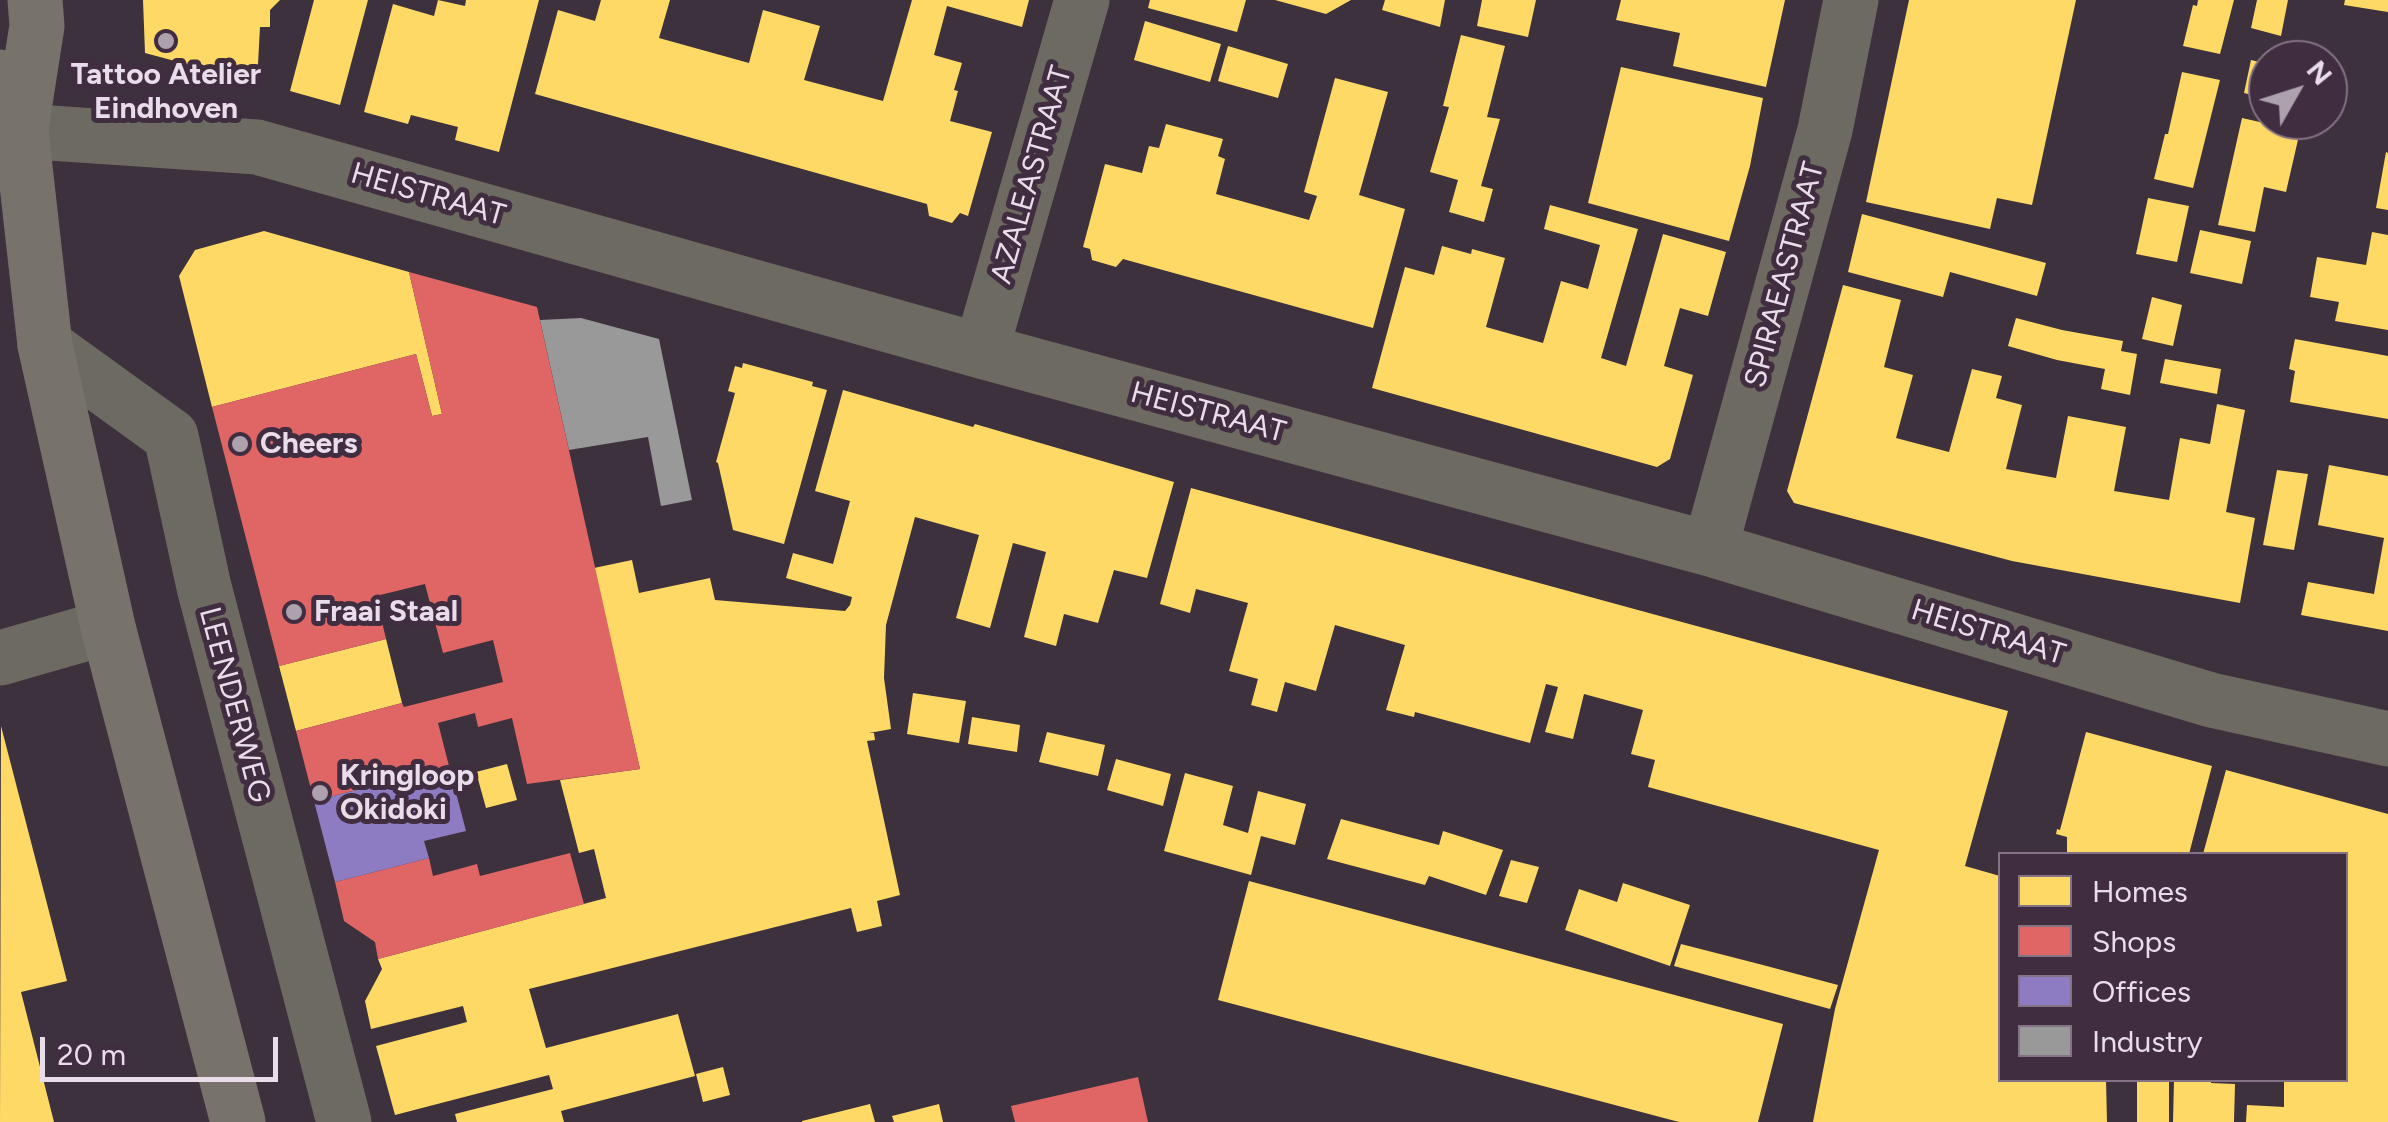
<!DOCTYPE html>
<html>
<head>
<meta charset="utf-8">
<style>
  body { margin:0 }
  #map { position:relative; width:2388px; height:1122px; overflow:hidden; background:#3c313c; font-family:Figtree,sans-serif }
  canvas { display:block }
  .legend { position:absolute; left:1998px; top:852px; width:350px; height:230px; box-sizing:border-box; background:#402d40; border:2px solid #847384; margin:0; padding:12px 18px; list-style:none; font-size:30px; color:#eaddea }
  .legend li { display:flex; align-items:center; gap:20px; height:50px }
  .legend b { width:50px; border:2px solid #847384 }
  .north { position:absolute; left:2248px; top:40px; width:100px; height:100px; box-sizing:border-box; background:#402d40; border:2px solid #847384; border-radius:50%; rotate:51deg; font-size:28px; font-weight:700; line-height:40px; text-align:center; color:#eaddea }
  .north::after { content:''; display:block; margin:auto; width:35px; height:45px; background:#ada1ad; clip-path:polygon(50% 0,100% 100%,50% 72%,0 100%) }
  .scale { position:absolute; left:40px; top:1037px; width:238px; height:45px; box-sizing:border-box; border:5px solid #eaddea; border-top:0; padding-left:12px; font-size:30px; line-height:35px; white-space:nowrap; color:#eaddea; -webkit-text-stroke:8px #402d40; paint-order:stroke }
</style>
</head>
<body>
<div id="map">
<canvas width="2388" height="1122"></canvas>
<ul class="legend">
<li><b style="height:28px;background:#ffd966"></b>Homes</li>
<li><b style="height:28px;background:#e06666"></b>Shops</li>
<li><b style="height:28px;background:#8e7cc3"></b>Offices</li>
<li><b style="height:28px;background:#999"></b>Industry</li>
</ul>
<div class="north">N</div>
<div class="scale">20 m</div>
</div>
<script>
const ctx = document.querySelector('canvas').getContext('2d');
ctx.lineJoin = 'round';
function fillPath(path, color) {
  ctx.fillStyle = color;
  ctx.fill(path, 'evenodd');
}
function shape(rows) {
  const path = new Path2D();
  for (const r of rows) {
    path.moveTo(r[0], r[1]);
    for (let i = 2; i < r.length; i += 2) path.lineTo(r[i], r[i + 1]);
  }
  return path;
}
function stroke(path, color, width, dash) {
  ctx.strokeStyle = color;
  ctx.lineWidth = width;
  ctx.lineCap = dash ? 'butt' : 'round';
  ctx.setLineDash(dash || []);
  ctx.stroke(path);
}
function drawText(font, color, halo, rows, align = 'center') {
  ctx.font = font + ' Figtree,sans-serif';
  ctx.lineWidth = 10;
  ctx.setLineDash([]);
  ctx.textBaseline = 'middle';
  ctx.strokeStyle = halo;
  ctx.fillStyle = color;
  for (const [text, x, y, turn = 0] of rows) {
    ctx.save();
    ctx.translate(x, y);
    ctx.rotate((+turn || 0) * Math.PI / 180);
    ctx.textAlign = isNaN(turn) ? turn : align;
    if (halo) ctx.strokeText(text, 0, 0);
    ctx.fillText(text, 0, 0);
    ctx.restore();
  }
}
const homes = shape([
  [143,0,280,0,270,10,270,27,260,27,257,83,145,53],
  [314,0,368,0,340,105,290,91],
  [438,0,465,6,466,0,539,0,499,152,455,140,458,127,411,115,408,124,364,112,393,4,434,16],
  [601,0,670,0,659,38,749,63,763,10,820,26,804,80,883,101,912,0,1029,0,1022,27,947,6,934,55,962,63,954,90,958,91,950,121,992,132,968,216,960,213,952,223,929,216,927,204,535,94,558,10,595,21],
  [1150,0,1246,0,1237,32,1148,8],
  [1275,0,1351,0,1326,14],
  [1385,0,1445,0,1440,27,1382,10],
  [1482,0,1536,0,1528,37,1477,26],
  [1621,0,1785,0,1766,87,1673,66,1680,33,1616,20],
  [1909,0,2076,0,2032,205,1997,198,1990,229,1866,202],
  [2198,0,2234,0,2220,54,2183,46,2193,5,2197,6],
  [2257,0,2288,0,2281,36,2251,28],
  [2345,0,2388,0,2388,12,2344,5],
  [1145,21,1221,44,1210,82,1134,60],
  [1461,35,1505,46,1487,117,1500,119,1481,186,1493,189,1484,222,1449,212,1458,180,1430,172,1449,107,1443,106],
  [1228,46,1288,64,1278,98,1218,81],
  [2251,60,2268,64,2268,83,2265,98,2244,93],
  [1621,67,1763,98,1750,166,1729,241,1588,203],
  [2182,72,2220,80,2193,188,2154,179,2165,134,2168,134],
  [1335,78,1388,92,1359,195,1405,209,1373,328,1123,259,1116,267,1092,260,1090,249,1083,247,1105,164,1142,173,1149,146,1159,148,1166,124,1223,139,1218,156,1225,159,1216,194,1309,220,1317,196,1304,192],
  [2242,118,2300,131,2286,192,2264,187,2255,232,2218,225],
  [2386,152,2388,153,2388,210,2376,208],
  [2148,198,2189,206,2177,262,2136,254],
  [1550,205,1638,229,1601,358,1626,366,1663,234,1726,252,1708,316,1680,308,1664,366,1693,375,1670,459,1657,467,1372,388,1405,267,1434,275,1442,246,1471,254,1472,249,1505,258,1486,327,1543,343,1561,281,1588,289,1600,245,1544,229],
  [1862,214,2046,263,2037,296,1950,272,1943,297,1848,272],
  [2200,230,2251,241,2242,284,2190,273],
  [264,231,409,272,442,414,432,416,416,354,212,407,179,276,195,250],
  [2372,232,2388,235,2388,330,2335,321,2339,302,2310,297,2317,257,2366,265],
  [1843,285,1901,300,1884,367,1913,375,1896,438,1949,452,1972,369,2002,376,1996,398,2022,405,2006,469,2056,478,2068,416,2126,427,2114,491,2169,500,2180,438,2210,444,2217,404,2245,410,2226,512,2255,518,2240,603,2012,561,1794,503,1787,491],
  [2152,297,2182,305,2173,346,2142,339],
  [2016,318,2062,330,2123,341,2121,351,2137,354,2130,395,2101,389,2105,369,2057,360,2008,346],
  [2295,339,2388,356,2388,419,2290,402,2295,371,2289,369],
  [2165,359,2221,369,2217,394,2160,383],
  [743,363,813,382,812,386,827,390,784,544,733,530,718,463,716,462,735,393,728,391,735,366,742,368],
  [843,390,973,427,975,424,1174,482,1147,578,1114,570,1098,623,1064,614,1056,646,1024,637,1046,552,1013,543,990,628,956,618,979,535,915,517,886,625,884,678,891,729,869,733,874,733,875,740,867,741,900,895,877,901,882,926,857,932,851,908,529,989,546,1048,678,1014,695,1076,561,1111,564,1122,457,1122,455,1114,553,1089,549,1075,395,1115,376,1046,467,1022,463,1006,371,1029,365,1001,382,969,378,959,606,898,594,849,579,853,560,780,640,769,594,568,632,560,639,593,710,578,715,600,845,611,850,605,852,597,786,578,793,553,833,564,850,501,815,491],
  [2329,465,2388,476,2388,631,2301,615,2308,582,2374,594,2384,538,2318,525],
  [2277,470,2308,474,2294,550,2263,545],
  [1191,488,2008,711,1965,866,2000,876,2000,1080,2106,1080,2107,1122,1813,1122,1835,1009,1879,850,1648,787,1655,760,1631,754,1643,710,1584,694,1573,739,1545,732,1558,687,1546,684,1530,743,1415,712,1414,717,1386,710,1405,645,1335,625,1316,691,1285,682,1277,712,1251,705,1258,679,1229,671,1248,603,1196,589,1190,613,1160,604],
  [386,639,402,703,296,731,279,666],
  [913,693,966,701,959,743,907,734],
  [972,717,1020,725,1017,752,968,744],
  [1,726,67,981,21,992,54,1122,0,1122],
  [1047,732,1105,745,1098,776,1039,762],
  [2086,732,2212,766,2189,854,2067,854,2067,837,2056,834,2057,829,2060,830],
  [1116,759,1171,774,1163,806,1107,790],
  [507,764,517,800,486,808,476,772],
  [2226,770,2388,814,2388,1122,2246,1122,2247,1105,2284,1107,2284,1080,2346,1080,2346,854,2203,854],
  [1185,773,1233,786,1223,825,1248,833,1258,791,1306,804,1295,845,1261,836,1251,875,1164,851],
  [1341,819,1439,845,1443,831,1503,850,1486,895,1429,876,1425,885,1327,859],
  [1511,860,1539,867,1527,903,1499,896],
  [1249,881,1783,1024,1758,1122,1679,1122,1218,1000],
  [1623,883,1690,905,1670,966,1565,930,1579,889,1617,902],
  [1681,944,1759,964,1838,985,1830,1009,1674,966],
  [723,1067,730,1095,703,1102,696,1074],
  [2137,1080,2169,1080,2169,1122,2137,1122],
  [2174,1080,2211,1080,2211,1083,2235,1084,2234,1122,2173,1122],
  [870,1104,875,1122,802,1122,802,1121],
  [939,1104,943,1122,894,1122,892,1116]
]);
const shops = shape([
  [409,272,537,307,640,769,527,784,512,718,478,727,475,713,438,723,449,766,314,801,296,731,402,703,404,707,503,682,493,640,443,653,425,584,376,596,386,639,279,666,212,407,416,354,432,416,442,414],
  [570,853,584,904,378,959,375,942,344,921,335,882,429,858,433,876,477,864,480,876],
  [1138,1077,1148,1122,1015,1122,1011,1106]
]);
const offices = shape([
  [449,766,466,831,424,841,429,858,335,882,314,801]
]);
const industry = shape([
  [581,318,659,339,692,500,661,506,648,437,569,450,540,320]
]);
const minor = shape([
  [21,131,257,147,981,351,1710,549,2211,700,2388,739],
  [45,345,171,436,204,587,344,1122],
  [981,351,1082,0],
  [1710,549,1825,130,1851,0],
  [0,658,108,627]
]);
const major = shape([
  [0,77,21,131,45,345,108,627,238,1122],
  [21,128,37,26,35,0]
]);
const markers = [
  [166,41,10,"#ada1ad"],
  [240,444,10,"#ada1ad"],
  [294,612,10,"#ada1ad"],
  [320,793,10,"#ada1ad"]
];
const poiNames = [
  ["Tattoo Atelier",166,75,"center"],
  ["Eindhoven",166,109,"center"],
  ["Cheers",260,444],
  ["Fraai Staal",314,612],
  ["Kringloop",340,776],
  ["Okidoki",340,810]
];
const streetNames = [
  ["AZALEASTRAAT",1032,175,-74],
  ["HEISTRAAT",428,195,16],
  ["SPIRAEASTRAAT",1785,275,-75],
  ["HEISTRAAT",1208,413,15],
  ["HEISTRAAT",1988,633,17],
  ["LEENDERWEG",234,705,75]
];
fillPath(homes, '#ffd966');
fillPath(shops, '#e06666');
fillPath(offices, '#8e7cc3');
fillPath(industry, '#999');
stroke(minor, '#6c6a61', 55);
stroke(major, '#77726a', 55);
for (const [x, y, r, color] of markers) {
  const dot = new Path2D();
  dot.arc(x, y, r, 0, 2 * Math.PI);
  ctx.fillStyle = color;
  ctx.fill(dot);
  stroke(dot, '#402d40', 4);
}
drawText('bold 30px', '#eaddea', '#402d40', poiNames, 'left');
drawText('30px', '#eaddea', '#402d40', streetNames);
</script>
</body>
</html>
